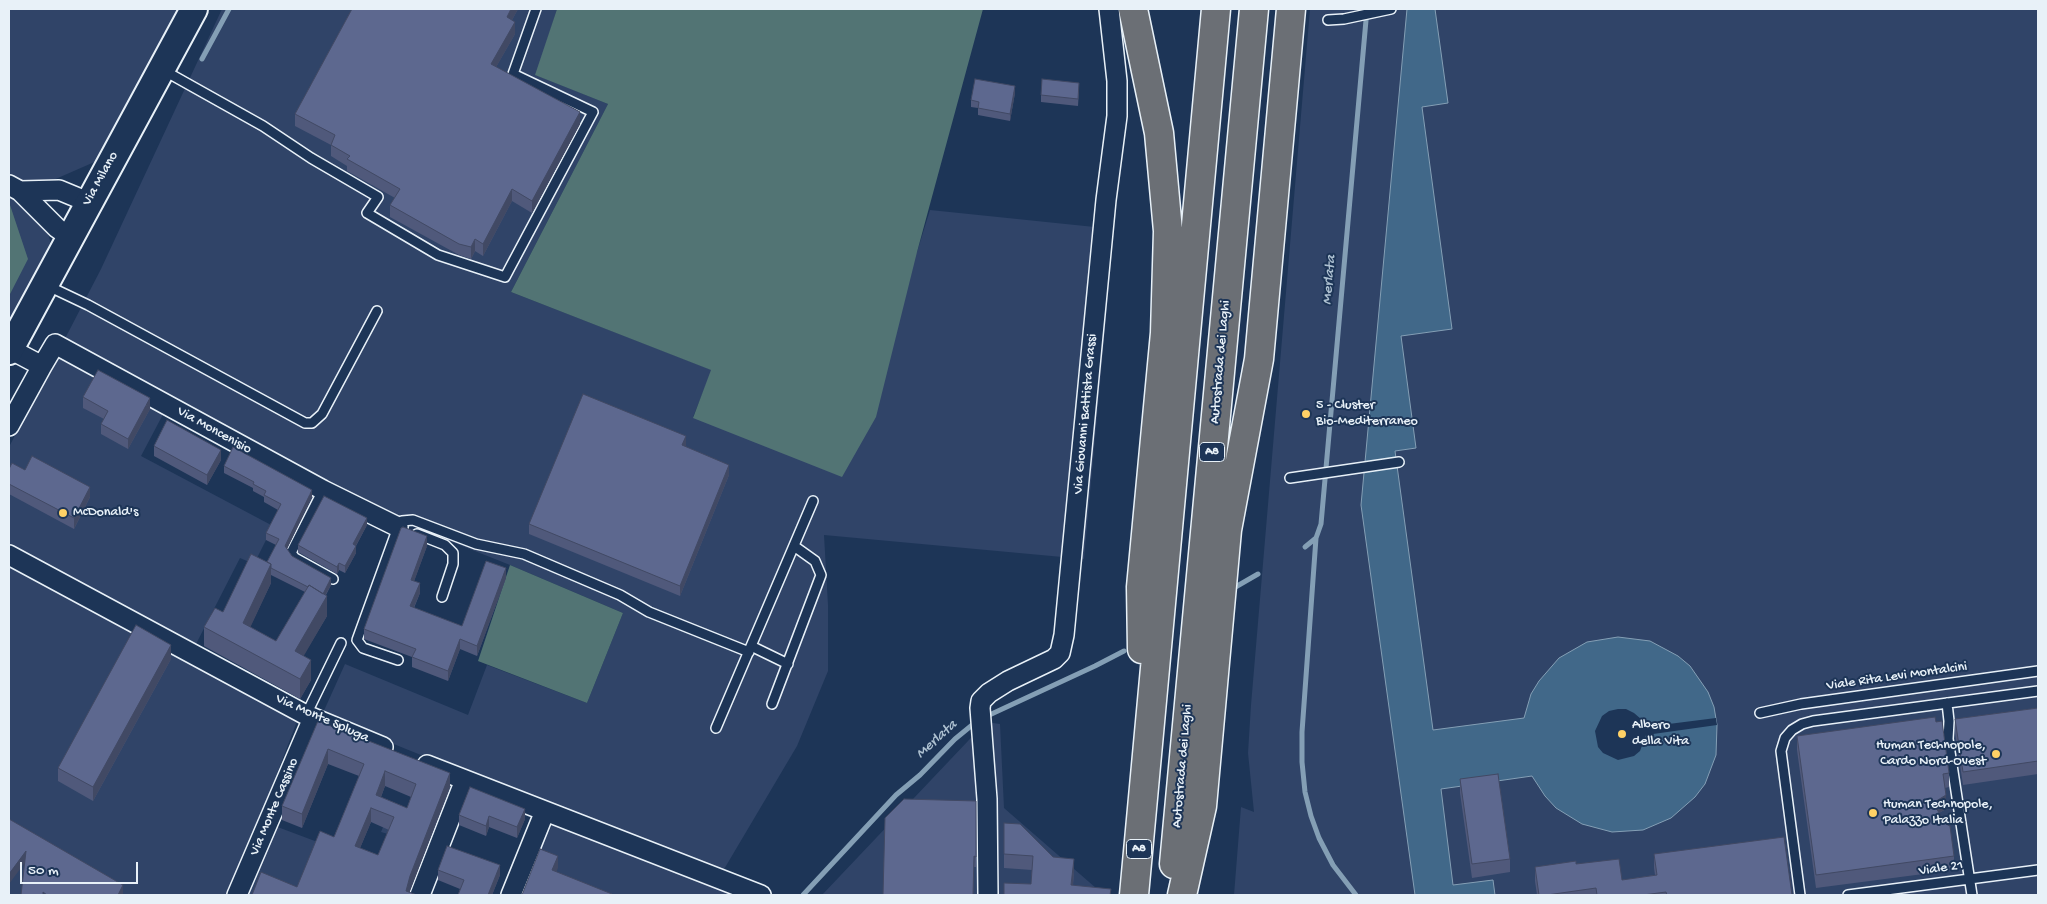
<!DOCTYPE html>
<html>
<head>
<meta charset="utf-8">
<style>
  body { margin:0 }
  #map { position:relative; width:2047px; height:904px; overflow:hidden; background:#1d3557; font-family:"Gochi Hand",sans-serif }
  canvas { display:block }
  .frame { position:absolute; inset:0; border:10px solid #e8f1f8; pointer-events:none }
  .scale { position:absolute; left:20px; top:862px; width:118px; height:22px; box-sizing:border-box; border:2px solid #e8f1f8; border-top:0; padding-left:6px; font-size:15px; line-height:18px; white-space:nowrap; color:#e8f1f8; -webkit-text-stroke:4px #1d3557; paint-order:stroke }
</style>
</head>
<body>
<div id="map">
<canvas width="2047" height="904"></canvas>
<div class="frame"></div>
<div class="scale">50 m</div>
</div>
<script>
const ctx = document.querySelector('canvas').getContext('2d');
ctx.lineJoin = 'round';
function fillPath(path, color) {
  ctx.fillStyle = color;
  ctx.fill(path, 'evenodd');
}
function shape(rows) {
  const path = new Path2D();
  for (const r of rows) {
    path.moveTo(r[0], r[1]);
    for (let i = 2; i < r.length; i += 2) path.lineTo(r[i], r[i + 1]);
  }
  return path;
}
function stroke(path, color, width, dash) {
  ctx.strokeStyle = color;
  ctx.lineWidth = width;
  ctx.lineCap = dash ? 'butt' : 'round';
  ctx.setLineDash(dash || []);
  ctx.stroke(path);
}
function drawText(font, color, halo, rows, align = 'center') {
  ctx.font = font + ' "Gochi Hand",sans-serif';
  ctx.lineWidth = 4;
  ctx.setLineDash([]);
  ctx.textBaseline = 'middle';
  ctx.strokeStyle = halo;
  ctx.fillStyle = color;
  for (const [text, x, y, turn = 0] of rows) {
    ctx.save();
    ctx.translate(x, y);
    ctx.rotate((+turn || 0) * Math.PI / 180);
    ctx.textAlign = isNaN(turn) ? turn : align;
    if (halo) ctx.strokeText(text, 0, 0);
    ctx.fillText(text, 0, 0);
    ctx.restore();
  }
}
const built = shape([
  [9,9,192,9,115,153,35,188,9,174],
  [222,9,557,9,536,75,608,104,511,292,712,370,693,417,917,252,930,210,1114,229,1084,559,824,535,828,605,828,671,797,746,720,876,322,715,345,664,468,715,487,665,587,703,623,613,510,565,387,516,169,403,141,456,273,526,254,564,240,558,195,646,305,707,296,724,259,820,376,864,388,834,381,832,392,805,408,812,424,773,456,787,416,895,9,895,9,447,101,269],
  [1310,9,2038,9,2038,895,1234,895,1241,807,1254,812,1248,753,1251,705],
  [9,181,44,220,51,244,9,333],
  [986,722,1000,724,1004,808,1104,895,822,895],
  [552,825,748,895,520,895]
]);
const green = shape([
  [557,9,983,9,917,252,876,417,842,477,693,418,711,370,511,292,608,104,535,75],
  [9,202,28,259,9,296],
  [510,565,623,613,587,703,478,661]
]);
const water = shape([
  [1407,9,1435,9,1448,103,1422,107,1452,329,1401,336,1416,448,1395,451,1433,730,1524,718,1531,694,1539,681,1559,658,1587,642,1618,637,1650,641,1678,656,1690,666,1708,692,1714,707,1717,725,1716,755,1705,784,1695,797,1671,818,1643,830,1612,832,1582,824,1556,808,1545,796,1532,776,1441,789,1453,885,1493,880,1495,895,1415,895,1361,505,1407,9]
]);
const pier = shape([
  [1618,709,1626,709,1634,713,1641,719,1645,727,1716,718,1717,725,1646,735,1640,751,1634,756,1618,760,1603,753,1598,747,1595,731,1602,716,1609,711]
]);
const stream = shape([
  [202,59,229,9],
  [1316,538,1302,732,1302,762,1305,792,1311,816,1319,838,1333,865,1356,895],
  [1305,547,1316,538,1321,524,1367,9],
  [1232,589,1258,574],
  [985,717,1095,666,1124,651],
  [803,895,896,795,920,775,955,739,977,721]
]);
const lane = shape([
  [1328,20,1344,19,1391,9],
  [163,70,263,126,311,158,378,197,367,213,438,255,505,277,593,112,513,74,536,9],
  [48,286,88,305,305,423,312,423,322,414,377,311],
  [1290,478,1399,462],
  [323,490,291,553,295,558,333,579],
  [417,534,445,545,453,553,453,564,442,597],
  [751,646,788,664],
  [398,660,363,648,357,640,398,527,402,521,413,520,476,544,524,554,620,595,649,612,749,652],
  [1947,703,1949,721,1948,739,1972,895],
  [772,704,821,575,815,561,794,546],
  [1760,713,1801,704,2038,671],
  [306,715,341,643],
  [716,728,813,501],
  [1800,895,1781,751,1785,738,1792,730,1802,724,1813,721,2038,691],
  [1848,895,2038,870]
]);
const street = shape([
  [9,185,20,191,57,228,70,237],
  [20,191,59,190,88,202],
  [42,366,55,344,323,490,398,527],
  [9,426,42,366,10,349],
  [9,555,306,715,383,747],
  [427,765,761,895],
  [237,895,313,718],
  [420,895,465,780],
  [511,895,545,811],
  [988,895,987,799,980,708,981,701,989,693,1008,681,1054,659,1060,653,1064,635,1106,200,1117,116,1117,81,1109,9]
]);
const secondary = shape([
  [9,351,194,9]
]);
const highway = shape([
  [1133,9,1159,133,1168,231,1165,333,1141,587,1142,649],
  [1174,864,1254,9],
  [1134,895,1216,9],
  [1182,895,1202,806,1227,530,1259,359,1291,9]
]);
const wall = shape([
  [352,9,518,9,512,20,515,34,496,67,580,124,532,213,512,201,483,256,475,251,471,259,459,255,390,217,390,205,395,198,347,171,347,166,331,156,331,145,295,126,295,114],
  [1079,90,1078,106,1041,102,1041,95],
  [1015,93,1010,121,978,115,978,108,971,107,971,100],
  [83,397,150,409,128,449,101,434,101,424,104,419,83,408],
  [154,446,221,460,207,485,154,456],
  [686,447,729,475,680,596,529,534,529,524],
  [224,466,312,497,287,549,292,556,331,585,326,595,327,616,303,656,311,680,300,699,204,646,204,627,223,612,267,562,276,545,266,540,266,533,278,510,264,502,264,497,253,491,253,488,224,473],
  [271,575,305,592,276,641,250,627,271,583],
  [9,469,25,470,90,497,74,529,9,494],
  [367,525,356,546,356,553,345,573,339,570,337,574,298,552,298,545],
  [427,546,414,581,420,593,414,608,462,626,506,578,477,656,460,649,448,681,412,667,412,657,364,639,364,629],
  [171,659,93,801,58,781,58,768],
  [2038,708,2038,774,1963,785,1955,733,1955,719],
  [318,721,450,787,409,892,297,887,334,837,359,776,328,764,302,828,282,820,282,806],
  [385,786,411,797,407,808,381,797],
  [371,822,389,830,378,855,360,848],
  [1936,722,1949,773,1949,787,1945,788,1946,809,1939,813,1954,856,1954,870,1816,888,1797,750,1797,736],
  [1460,779,1510,859,1510,872,1472,878,1460,793],
  [470,787,525,819,517,838,489,827,486,836,459,825,459,815],
  [976,801,976,867,974,867],
  [1004,823,1053,857,1074,872,1073,885,1111,895,1031,884,1032,870,1004,868],
  [1654,854,1792,895,1537,895,1535,881,1535,867,1576,864,1622,880,1655,875,1654,868],
  [438,870,500,875,492,895,458,895,460,889,438,880]
]);
const shadedWall = shape([
  [511,9,518,9,507,29,507,17],
  [515,22,515,34,491,76,491,64],
  [1015,86,1015,93,1010,121,1010,114],
  [580,112,580,124,532,213,532,201],
  [512,189,512,201,483,256,483,244],
  [475,239,475,251,471,259,471,247],
  [150,398,150,409,128,449,128,439],
  [686,436,686,446,682,456,682,445],
  [221,450,221,460,207,485,207,475],
  [729,465,729,475,680,596,680,586],
  [90,487,90,497,74,529,74,518],
  [312,490,312,497,285,553,285,546],
  [367,518,367,525,353,551,353,544],
  [427,536,427,546,411,590,411,580],
  [356,546,356,553,345,573,345,566],
  [339,563,339,570,337,574,337,567],
  [271,564,271,583,243,643,243,623],
  [506,568,506,578,477,656,477,646],
  [331,578,331,585,322,601,322,594],
  [420,583,420,593,410,616,410,606],
  [327,596,327,616,295,671,295,651],
  [460,639,460,649,448,681,448,671],
  [171,645,171,659,93,801,93,787],
  [311,660,311,680,300,699,300,679],
  [328,749,328,764,302,828,302,814],
  [385,771,385,786,376,810,376,795],
  [450,773,450,787,410,891,409,895,406,891,410,876],
  [1946,795,1946,809,1933,816,1933,803],
  [371,808,371,822,355,860,355,846],
  [525,809,525,819,517,838,517,827],
  [489,816,489,827,486,836,486,826],
  [26,851,26,861,9,884,9,874],
  [558,856,558,868,552,882,552,870],
  [1074,859,1074,872,1072,895,1071,885],
  [500,865,500,875,492,895,488,895],
  [123,885,123,895,118,895]
]);
const building = shape([
  [352,9,511,9,507,17,515,22,491,64,580,112,532,201,512,189,483,244,475,239,471,247,459,244,390,205,400,189,347,159,350,156,331,145,335,135,295,114,352,9],
  [975,79,1015,86,1010,114,978,108,979,102,971,100,975,79],
  [1042,79,1079,83,1078,99,1041,95,1042,79],
  [98,370,150,398,128,439,101,424,108,411,83,397,98,370],
  [583,394,686,436,682,445,729,465,680,586,529,524,583,394],
  [167,420,221,450,207,475,154,446,167,420],
  [233,447,312,490,285,546,292,556,331,578,323,594,309,585,308,587,271,568,271,564,267,562,279,539,266,533,281,504,264,495,266,491,253,484,254,482,224,466,233,447],
  [32,456,90,487,74,518,9,484,9,469,12,463,25,470,32,456],
  [324,496,367,518,353,544,356,546,345,566,339,563,337,567,298,545,324,496],
  [403,527,427,536,411,580,420,583,410,606,462,626,486,561,506,568,477,646,460,639,448,671,412,657,416,649,364,629,401,528,403,527],
  [251,554,271,564,243,623,276,641,309,585,327,596,295,651,311,660,300,679,204,627,215,608,223,612,251,554],
  [136,625,171,645,93,787,58,768,136,625],
  [2038,708,2038,761,1963,772,1955,719,2038,708],
  [1935,717,1936,722,1942,721,1949,773,1943,774,1946,795,1933,803,1946,824,1950,826,1954,856,1816,875,1797,736,1935,717],
  [318,721,450,773,410,876,406,891,417,895,252,895,261,872,297,887,320,831,334,837,364,764,328,749,302,814,282,806,318,721],
  [385,771,416,784,407,808,376,795,385,771],
  [371,808,394,817,378,855,355,846,371,808],
  [1498,774,1510,859,1472,864,1460,779,1498,774],
  [470,787,525,809,517,827,489,816,486,826,459,815,470,787],
  [904,799,976,801,976,857,974,856,973,895,883,895,885,818,904,799],
  [9,819,123,885,118,895,47,895,43,892,43,895,21,895,26,851,9,874,9,819],
  [1004,823,1020,824,1053,857,1074,859,1071,885,1111,889,1110,895,1004,895,1004,883,1031,884,1033,856,1004,854,1004,823],
  [1784,837,1792,895,1667,895,1666,892,1643,895,1597,895,1596,888,1547,895,1539,895,1535,867,1576,861,1576,864,1619,859,1622,880,1657,875,1654,854,1784,837],
  [447,846,500,865,488,895,458,895,464,880,438,870,447,846],
  [540,849,558,856,552,870,612,894,611,895,522,895,540,849]
]);
const markers = [
  [1306,414,5,"#ffd166"],
  [63,513,5,"#ffd166"],
  [1622,734,5,"#ffd166"],
  [1996,754,5,"#ffd166"],
  [1873,813,5,"#ffd166"]
];
const shields = [
  [1212,452,25],
  [1139,849,25]
];
const shieldNames = [
  ["A8",1212,452],
  ["A8",1139,849]
];
const streetNames = [
  ["Via Milano",101,179,-61],
  ["Autostrada dei Laghi",1221,362,-85],
  ["Via Giovanni Battista Grassi",1086,414,-85],
  ["Via Moncenisio",214,431,29],
  ["Viale Rita Levi Montalcini",1897,677,-8],
  ["Via Monte Spluga",322,719,24],
  ["Autostrada dei Laghi",1183,766,-85],
  ["Via Monte Cassino",275,807,-67],
  ["Viale 21",1941,869,-8]
];
const poiNames = [
  ["5 - Cluster",1316,406],
  ["Bio-Mediterraneo",1316,422],
  ["McDonald's",73,513],
  ["Albero",1632,726],
  ["della Vita",1632,742],
  ["Human Technopole,",1986,746,"right"],
  ["Cardo Nord-Ovest",1986,762,"right"],
  ["Human Technopole,",1883,805],
  ["Palazzo Italia",1883,821]
];
const waterNames = [
  ["Merlata",1330,280,-85],
  ["Merlata",937,740,-42]
];
fillPath(built, '#304468');
fillPath(green, '#527474');
fillPath(water, '#416889');
stroke(water, '#849fb5', 1);
fillPath(pier, '#1d3557');
stroke(stream, '#849fb5', 5);
stroke(lane, '#e8f1f8', 12);
stroke(street, '#e8f1f8', 22);
stroke(secondary, '#e8f1f8', 30);
stroke(highway, '#e8f1f8', 31);
stroke(lane, '#1d3557', 9);
stroke(street, '#1d3557', 19);
stroke(secondary, '#1d3557', 26);
stroke(highway, '#6b6f75', 28);
fillPath(wall, '#50597b');
fillPath(shadedWall, '#414964');
fillPath(building, '#5d688f');
stroke(building, '#414964', 1);
for (const [x, y, r, color] of markers) {
  const dot = new Path2D();
  dot.arc(x, y, r, 0, 2 * Math.PI);
  ctx.fillStyle = color;
  ctx.fill(dot);
  stroke(dot, '#1d3557', 2);
}
for (const [x, y, w] of shields) {
  const box = new Path2D();
  box.roundRect(x - w / 2, y - 9.5, w, 19, 4);
  ctx.fillStyle = '#1d3557';
  ctx.fill(box);
  stroke(box, '#e8f1f8', 1);
}
drawText('bold 12px', '#e8f1f8', null, shieldNames);
drawText('14px', '#e8f1f8', '#1d3557', streetNames);
drawText('14px', '#e8f1f8', '#1d3557', poiNames, 'left');
drawText('italic 15px', '#aec1d1', '#1d3557', waterNames);
</script>
</body>
</html>
